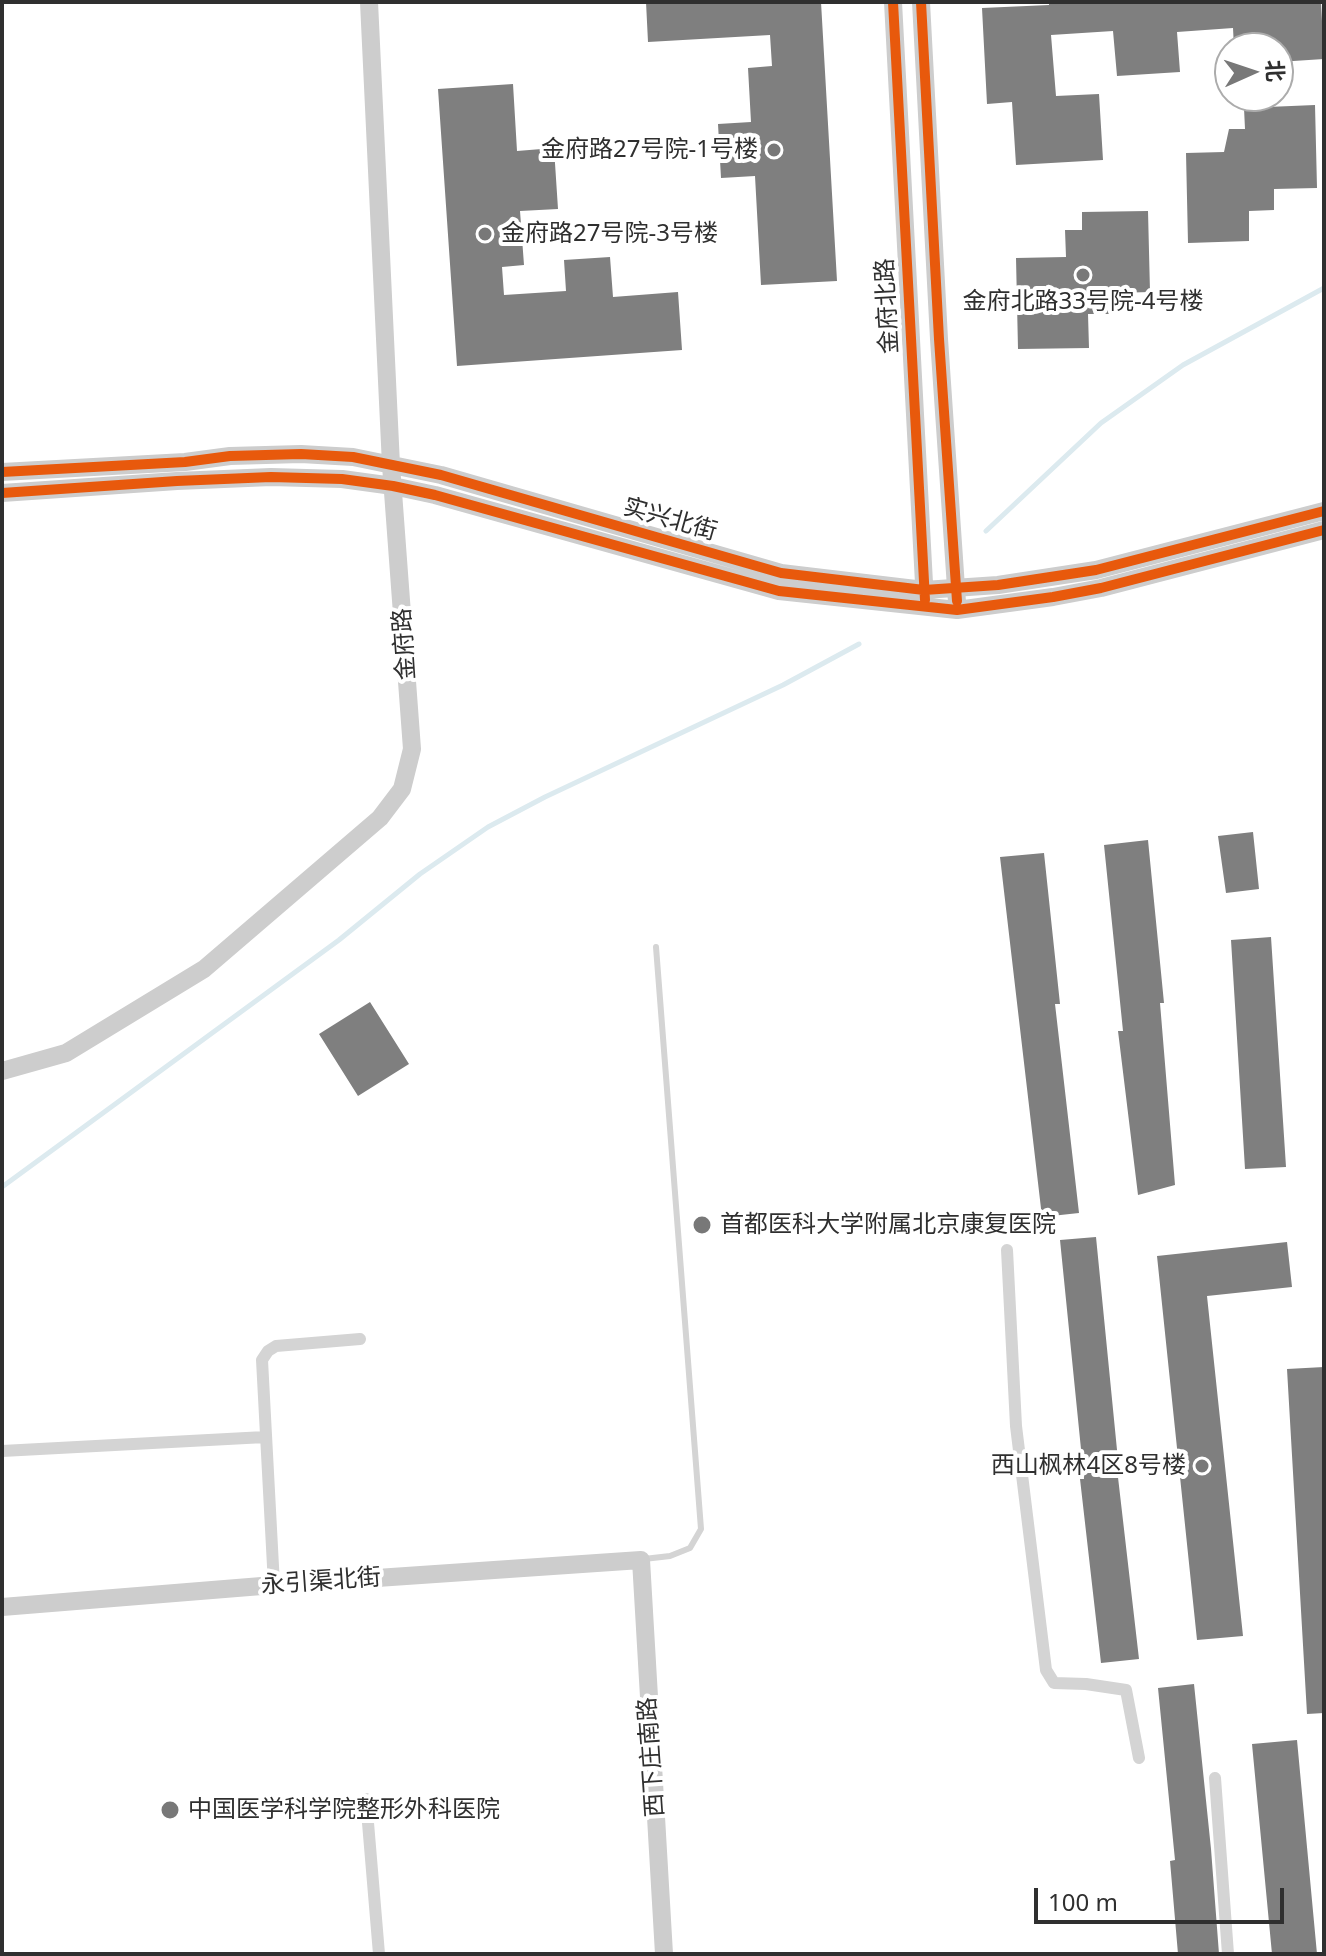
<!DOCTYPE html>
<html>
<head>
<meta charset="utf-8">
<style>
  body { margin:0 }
  #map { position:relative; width:1326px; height:1956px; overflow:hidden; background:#fff; font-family:"Noto Sans","Noto Sans SC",sans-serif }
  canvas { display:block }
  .frame { position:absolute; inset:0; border:4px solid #2f2f2f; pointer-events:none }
  .north { position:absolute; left:1214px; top:32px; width:80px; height:80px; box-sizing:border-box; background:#fff; border:2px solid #acacac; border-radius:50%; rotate:87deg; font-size:22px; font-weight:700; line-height:32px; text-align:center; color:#2f2f2f }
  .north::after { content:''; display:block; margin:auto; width:28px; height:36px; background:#787878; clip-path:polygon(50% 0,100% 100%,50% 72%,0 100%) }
  .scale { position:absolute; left:1034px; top:1888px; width:250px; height:36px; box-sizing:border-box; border:4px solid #2f2f2f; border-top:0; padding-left:10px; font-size:24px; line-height:28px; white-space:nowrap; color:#2f2f2f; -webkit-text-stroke:6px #fff; paint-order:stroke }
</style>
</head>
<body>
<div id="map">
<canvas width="1326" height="1956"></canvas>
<div class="frame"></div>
<div class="north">北</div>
<div class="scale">100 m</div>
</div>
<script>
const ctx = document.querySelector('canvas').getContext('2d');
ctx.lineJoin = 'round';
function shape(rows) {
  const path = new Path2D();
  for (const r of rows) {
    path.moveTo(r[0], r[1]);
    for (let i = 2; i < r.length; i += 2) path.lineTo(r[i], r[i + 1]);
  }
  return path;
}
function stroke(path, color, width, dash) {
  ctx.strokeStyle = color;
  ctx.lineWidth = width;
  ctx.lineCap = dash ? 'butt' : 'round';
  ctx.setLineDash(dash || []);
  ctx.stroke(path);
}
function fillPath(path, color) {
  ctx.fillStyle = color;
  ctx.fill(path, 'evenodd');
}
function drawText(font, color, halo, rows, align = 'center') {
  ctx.font = font + ' "Noto Sans","Noto Sans SC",sans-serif';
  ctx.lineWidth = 8;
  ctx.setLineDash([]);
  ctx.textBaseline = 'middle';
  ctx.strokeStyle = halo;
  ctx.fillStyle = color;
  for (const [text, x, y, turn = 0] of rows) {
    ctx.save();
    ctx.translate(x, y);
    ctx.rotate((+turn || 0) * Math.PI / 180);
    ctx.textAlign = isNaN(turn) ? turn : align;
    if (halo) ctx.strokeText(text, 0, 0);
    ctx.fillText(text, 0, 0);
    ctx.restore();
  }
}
const stream = shape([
  [986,531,1101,423,1183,365,1324,288],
  [2,1187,339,940,420,874,488,827,545,797,783,685,859,644]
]);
const building = shape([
  [646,2,821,2,837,281,761,285,755,176,721,178,718,124,751,122,748,68,772,66,770,35,648,42],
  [1049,2,1321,2,1324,59,1278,62,1278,48,1234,48,1233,28,1177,32,1180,72,1117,76,1113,31,1051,35,1056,96,1099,94,1103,160,1016,165,1012,102,987,104,982,8,1049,5],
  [513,84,517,151,554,148,558,209,520,211,524,265,502,267,504,295,566,291,564,260,610,257,613,297,678,292,682,350,457,366,438,89],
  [1315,105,1317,188,1274,189,1274,210,1249,211,1249,241,1188,243,1186,153,1224,152,1229,129,1245,129,1244,108],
  [1148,211,1150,292,1114,293,1114,314,1088,314,1089,348,1018,349,1016,258,1066,257,1065,230,1082,230,1082,212],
  [1253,832,1259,889,1226,893,1218,836],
  [1148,840,1164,1003,1160,1003,1175,1185,1138,1195,1118,1031,1123,1031,1104,845],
  [1044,853,1060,1004,1055,1004,1079,1213,1042,1217,1000,857],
  [1271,937,1286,1167,1245,1169,1231,940],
  [370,1002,409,1064,358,1096,319,1034],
  [1096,1237,1118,1460,1116,1460,1139,1659,1101,1663,1080,1479,1084,1479,1060,1240],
  [1287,1242,1292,1287,1207,1296,1243,1636,1197,1640,1157,1256],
  [1324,1367,1324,1713,1307,1714,1287,1369],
  [1194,1684,1211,1849,1219,1954,1178,1954,1170,1861,1175,1860,1158,1688],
  [1297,1740,1317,1954,1272,1954,1252,1744]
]);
const lane = shape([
  [644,1559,670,1556,690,1548,701,1529,656,947]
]);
const street = shape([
  [1007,1250,1016,1426,1046,1670,1054,1683,1086,1684,1126,1690,1139,1758],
  [2,1451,265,1437],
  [274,1585,262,1360,268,1351,276,1346,360,1339],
  [1215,1778,1228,1954],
  [366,1799,379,1954]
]);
const secondary = shape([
  [893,2,925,602],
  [921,2,939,339,957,602],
  [2,472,185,462,230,456,301,454,353,457,441,475,781,573,924,590,998,585,1096,570,1324,511],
  [2,493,177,481,271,477,342,479,393,486,435,495,779,591,957,610,1053,597,1101,588,1324,530],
  [2,1071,66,1053,204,969,380,818,402,789,412,749,391,465,369,2],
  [2,1607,274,1585,641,1560,664,1954]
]);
const cycleway = shape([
  [893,2,925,600],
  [921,2,939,339,957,601],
  [2,472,185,462,230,456,301,454,353,457,441,475,781,573,924,590,998,585,1096,570,1324,511],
  [2,493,177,481,271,477,342,479,393,486,435,495,779,591,957,610,1053,597,1101,588,1324,530]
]);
const markers = [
  [774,150,8,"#787878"],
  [485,234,8,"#787878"],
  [1083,275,8,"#787878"],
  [702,1225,10,"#787878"],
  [1202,1466,8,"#787878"],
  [170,1810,10,"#787878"]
];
const poiNames = [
  ["金府路27号院-1号楼",758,150,"right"],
  ["金府路27号院-3号楼",501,234],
  ["金府北路33号院-4号楼",1083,302,"center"],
  ["首都医科大学附属北京康复医院",720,1225],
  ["西山枫林4区8号楼",1186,1466,"right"],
  ["中国医学科学院整形外科医院",188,1810]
];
const streetNames = [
  ["金府北路",888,306,-93],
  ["实兴北街",670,520,16],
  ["金府路",405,644,-94],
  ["永引渠北街",321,1582,-4],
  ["西下庄南路",652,1757,-94]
];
stroke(stream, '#dceaef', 5);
fillPath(building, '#7f7f7f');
stroke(lane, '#d4d4d4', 6);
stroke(street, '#d4d4d4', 12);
stroke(secondary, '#cdcdcd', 18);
stroke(cycleway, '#e8590c', 10);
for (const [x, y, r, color] of markers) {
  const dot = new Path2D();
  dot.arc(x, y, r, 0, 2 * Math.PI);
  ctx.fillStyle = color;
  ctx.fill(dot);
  stroke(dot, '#fff', 3);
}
drawText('24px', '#2f2f2f', '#fff', poiNames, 'left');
drawText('24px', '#2f2f2f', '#fff', streetNames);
</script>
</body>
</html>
